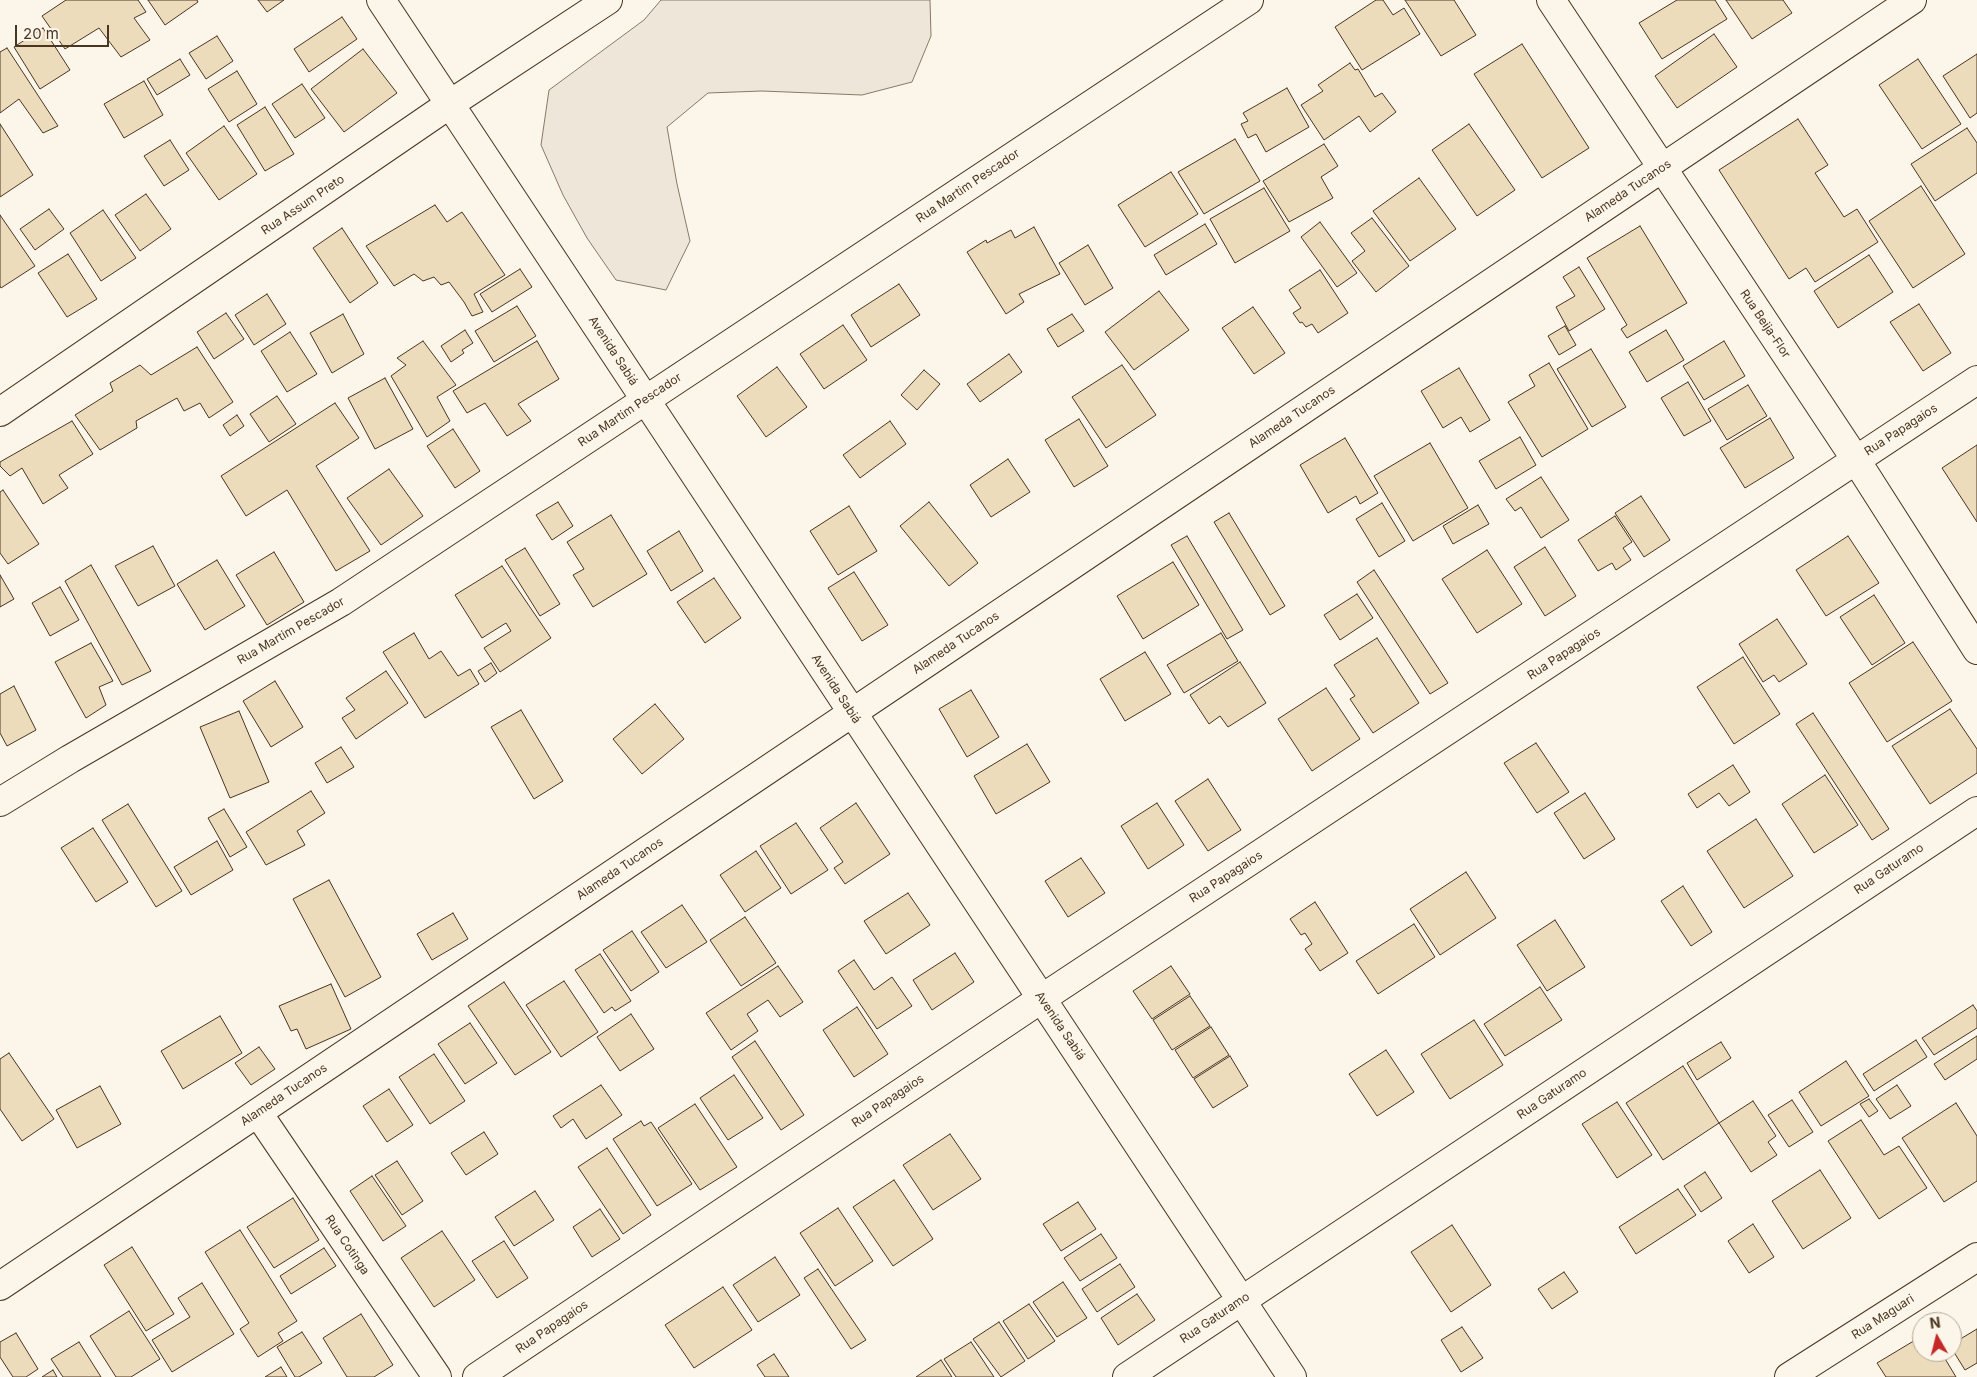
<!DOCTYPE html>
<html>
<head>
<meta charset="utf-8">
<style>
  body { margin:0 }
  #map { position:relative; width:1977px; height:1377px; overflow:hidden; background:#fbf6e9; font-family:Inter,sans-serif }
  canvas { display:block }
  .north { position:absolute; left:1912px; top:1312px; width:50px; height:50px; box-sizing:border-box; background:#fbf6e9; border:1px solid #b4a999; border-radius:50%; rotate:352deg; font-size:14px; font-weight:700; line-height:20px; text-align:center; color:#4a3520 }
  .north::after { content:''; display:block; margin:auto; width:18px; height:22px; background:#c62828; clip-path:polygon(50% 0,100% 100%,50% 72%,0 100%) }
  .scale { position:absolute; left:15px; top:25px; width:94px; height:22px; box-sizing:border-box; border:2px solid #4a3520; border-top:0; padding-left:6px; font-size:15px; line-height:18px; white-space:nowrap; color:#4a3520; -webkit-text-stroke:4px #fbf6e9; paint-order:stroke }
</style>
</head>
<body>
<div id="map">
<canvas width="1977" height="1377"></canvas>
<div class="north">N</div>
<div class="scale">20 m</div>
</div>
<script>
const ctx = document.querySelector('canvas').getContext('2d');
ctx.lineJoin = 'round';
function fillPath(path, color) {
  ctx.fillStyle = color;
  ctx.fill(path, 'evenodd');
}
function shape(rows) {
  const path = new Path2D();
  for (const r of rows) {
    path.moveTo(r[0], r[1]);
    for (let i = 2; i < r.length; i += 2) path.lineTo(r[i], r[i + 1]);
  }
  return path;
}
function stroke(path, color, width, dash) {
  ctx.strokeStyle = color;
  ctx.lineWidth = width;
  ctx.lineCap = dash ? 'butt' : 'round';
  ctx.setLineDash(dash || []);
  ctx.stroke(path);
}
function drawText(font, color, halo, rows, align = 'center') {
  ctx.font = font + ' Inter,sans-serif';
  ctx.lineWidth = 4;
  ctx.setLineDash([]);
  ctx.textBaseline = 'middle';
  ctx.strokeStyle = halo;
  ctx.fillStyle = color;
  for (const [text, x, y, turn = 0] of rows) {
    ctx.save();
    ctx.translate(x, y);
    ctx.rotate((+turn || 0) * Math.PI / 180);
    ctx.textAlign = isNaN(turn) ? turn : align;
    if (halo) ctx.strokeText(text, 0, 0);
    ctx.fillText(text, 0, 0);
    ctx.restore();
  }
}
const green = shape([
  [661,0,930,0,931,36,912,82,862,95,762,91,708,93,667,127,677,184,690,241,666,290,616,280,587,238,563,195,541,145,549,90,644,20,661,0]
]);
const building = shape([
  [66,0,138,0,146,12,134,18,150,40,121,57,99,28,65,49,42,16,66,0],
  [148,0,197,0,198,2,165,25,148,0],
  [258,0,284,0,267,12,258,0],
  [1376,0,1383,0,1393,15,1404,8,1420,34,1362,70,1335,27,1376,0],
  [1405,0,1454,0,1476,35,1441,56,1405,0],
  [1677,0,1715,0,1727,19,1662,59,1639,23,1677,0],
  [1726,0,1783,0,1792,13,1752,39,1726,0],
  [342,17,357,39,309,72,294,49,342,17],
  [43,28,70,70,40,89,14,47,43,28],
  [1714,34,1737,67,1677,108,1655,76,1714,34],
  [217,36,233,61,206,79,189,53,217,36],
  [1522,44,1589,148,1542,178,1474,74,1522,44],
  [7,48,58,126,43,133,19,99,0,113,0,52,7,48],
  [363,49,397,93,344,132,311,89,363,49],
  [1977,54,1977,113,1970,118,1943,76,1977,54],
  [180,59,190,75,157,95,147,79,180,59],
  [1918,59,1961,124,1922,149,1879,85,1918,59],
  [1350,63,1355,70,1358,69,1375,97,1382,93,1396,112,1370,132,1359,116,1324,140,1301,105,1323,91,1318,85,1350,63],
  [237,71,257,104,229,122,208,89,237,71],
  [144,81,163,115,124,138,104,104,144,81],
  [302,84,325,118,295,138,272,104,302,84],
  [1287,88,1309,127,1266,152,1256,134,1248,138,1241,124,1248,121,1243,113,1287,88],
  [265,107,294,154,265,171,237,125,265,107],
  [1798,119,1828,165,1815,173,1844,217,1857,209,1878,242,1815,282,1806,268,1789,279,1719,170,1798,119],
  [0,124,33,175,0,197,0,124],
  [1469,124,1515,190,1477,216,1432,150,1469,124],
  [224,126,257,174,219,200,186,153,224,126],
  [1967,128,1977,143,1977,173,1935,201,1911,164,1967,128],
  [1235,139,1260,181,1204,214,1178,172,1235,139],
  [170,140,189,170,164,186,144,156,170,140],
  [1324,144,1338,166,1321,177,1333,198,1289,222,1263,181,1324,144],
  [1171,172,1198,214,1145,247,1118,205,1171,172],
  [1419,178,1456,229,1410,261,1373,211,1419,178],
  [1921,186,1965,254,1913,288,1869,221,1921,186],
  [1264,188,1290,231,1235,263,1210,219,1264,188],
  [146,194,171,229,140,251,115,215,146,194],
  [435,205,447,222,462,212,505,275,474,294,483,312,472,316,464,302,449,282,441,285,434,277,423,281,414,274,394,286,366,246,435,205],
  [49,209,64,229,35,250,20,229,49,209],
  [103,210,136,258,101,281,70,233,103,210],
  [0,215,35,266,1,288,0,286,0,215],
  [1372,218,1409,266,1376,292,1352,261,1365,251,1351,233,1372,218],
  [1320,222,1357,273,1337,287,1301,237,1320,222],
  [1205,224,1217,244,1166,275,1154,255,1205,224],
  [1640,226,1687,303,1627,338,1621,329,1627,325,1587,258,1640,226],
  [1034,227,1060,274,1019,294,1024,302,1006,314,967,252,986,240,987,243,1011,230,1015,238,1034,227],
  [342,228,378,283,350,303,313,248,342,228],
  [1088,245,1113,288,1085,305,1059,263,1088,245],
  [68,254,97,299,67,317,38,273,68,254],
  [1869,255,1893,292,1838,328,1814,291,1869,255],
  [1579,267,1605,309,1569,331,1556,307,1575,296,1563,277,1579,267],
  [520,269,532,287,492,312,480,294,520,269],
  [1320,270,1348,313,1318,333,1312,324,1306,327,1302,322,1300,323,1293,313,1301,308,1289,290,1320,270],
  [899,284,920,315,871,347,851,315,899,284],
  [1159,291,1189,330,1134,370,1105,332,1159,291],
  [267,294,286,324,254,345,235,315,267,294],
  [1919,304,1951,353,1923,371,1890,322,1919,304],
  [517,306,536,336,494,362,475,331,517,306],
  [1253,307,1285,353,1254,374,1222,328,1253,307],
  [226,313,244,339,214,359,197,332,226,313],
  [343,314,364,354,332,373,310,333,343,314],
  [1072,314,1084,331,1058,347,1047,329,1072,314],
  [843,325,867,360,824,389,800,354,843,325],
  [1565,326,1576,345,1559,355,1548,336,1565,326],
  [465,330,473,343,462,350,464,353,451,362,441,346,465,330],
  [1666,330,1684,360,1647,382,1629,352,1666,330],
  [290,332,317,374,287,392,261,351,290,332],
  [423,341,456,385,437,397,450,421,427,437,391,376,406,365,397,358,423,341],
  [537,341,559,379,518,404,531,421,507,436,485,403,467,413,453,391,537,341],
  [1724,341,1745,376,1704,400,1683,366,1724,341],
  [197,347,233,402,209,418,200,403,184,411,177,398,136,421,137,428,100,450,75,415,113,391,110,383,140,365,151,375,197,347],
  [1591,349,1626,407,1592,427,1557,369,1591,349],
  [1009,354,1022,372,980,402,967,384,1009,354],
  [1549,363,1588,429,1542,457,1508,402,1535,386,1529,375,1549,363],
  [1122,365,1156,415,1106,448,1072,397,1122,365],
  [777,367,807,407,766,437,737,396,777,367],
  [1459,368,1490,420,1470,432,1461,417,1443,428,1421,391,1459,368],
  [924,370,940,384,917,410,901,395,924,370],
  [385,378,413,429,375,449,348,398,385,378],
  [1688,382,1711,421,1684,436,1661,398,1688,382],
  [1748,385,1767,416,1727,440,1708,409,1748,385],
  [277,396,296,424,269,442,250,414,277,396],
  [335,403,359,438,316,466,370,551,336,571,287,490,246,516,221,476,335,403],
  [237,415,244,426,230,436,223,425,237,415],
  [1770,418,1794,458,1745,488,1720,448,1770,418],
  [1079,419,1108,466,1074,487,1045,440,1079,419],
  [72,421,93,454,59,475,68,488,43,504,22,468,10,476,0,466,0,462,72,421],
  [890,421,906,444,860,478,843,455,890,421],
  [453,429,480,471,455,488,427,446,453,429],
  [1520,437,1536,465,1496,489,1479,461,1520,437],
  [1345,438,1378,493,1360,504,1356,496,1328,513,1300,465,1345,438],
  [1430,443,1468,508,1413,541,1374,476,1430,443],
  [1977,445,1977,522,1942,468,1977,445],
  [1008,459,1030,492,991,517,970,485,1008,459],
  [389,469,423,516,381,545,347,498,389,469],
  [1541,477,1569,520,1541,538,1521,507,1515,511,1506,499,1541,477],
  [3,490,39,544,8,564,0,553,0,492,3,490],
  [1641,496,1670,540,1644,557,1615,513,1641,496],
  [558,502,573,526,552,540,536,515,558,502],
  [929,502,978,563,949,586,900,526,929,502],
  [1382,503,1405,541,1379,557,1356,519,1382,503],
  [1478,505,1489,524,1453,544,1443,526,1478,505],
  [849,506,877,551,838,575,810,531,849,506],
  [1229,513,1285,606,1270,615,1214,522,1229,513],
  [611,515,647,574,593,607,573,575,584,569,567,542,611,515],
  [1615,516,1632,542,1623,548,1631,560,1616,570,1612,563,1598,571,1578,540,1615,516],
  [679,531,703,571,671,591,647,551,679,531],
  [1187,536,1243,630,1227,639,1171,545,1187,536],
  [1848,536,1879,583,1826,616,1796,570,1848,536],
  [153,546,175,586,138,606,115,566,153,546],
  [1545,547,1576,596,1545,616,1514,567,1545,547],
  [525,548,560,604,540,616,505,560,525,548],
  [1487,550,1522,604,1477,633,1442,579,1487,550],
  [274,552,304,602,267,625,236,575,274,552],
  [217,560,245,606,205,630,177,584,217,560],
  [1173,562,1199,605,1143,639,1117,596,1173,562],
  [91,565,151,671,122,685,65,581,91,565],
  [502,566,551,638,500,672,484,648,511,631,506,623,482,638,455,595,502,566],
  [1374,570,1448,683,1430,694,1357,582,1374,570],
  [854,572,888,625,862,641,828,588,854,572],
  [0,575,14,599,0,607,0,575],
  [714,578,741,618,705,643,677,602,714,578],
  [60,587,79,620,50,636,32,603,60,587],
  [1357,594,1373,618,1340,640,1324,615,1357,594],
  [1874,595,1905,643,1872,665,1840,617,1874,595],
  [1777,619,1807,664,1779,682,1774,675,1763,682,1739,644,1777,619],
  [414,633,429,659,441,651,458,676,470,669,479,684,425,718,383,652,414,633],
  [1221,633,1238,661,1184,693,1167,665,1221,633],
  [1377,638,1419,703,1373,733,1350,699,1355,696,1334,665,1377,638],
  [1913,642,1952,701,1887,742,1849,683,1913,642],
  [91,643,113,681,99,687,106,705,86,718,55,662,91,643],
  [1145,652,1171,694,1125,721,1100,679,1145,652],
  [1743,657,1780,714,1734,744,1697,687,1743,657],
  [1240,662,1266,703,1228,727,1220,716,1209,724,1190,695,1240,662],
  [491,663,497,673,485,682,478,671,491,663],
  [386,671,408,703,356,739,342,718,355,710,346,698,386,671],
  [275,681,303,727,271,747,243,701,275,681],
  [14,686,36,730,7,746,0,733,0,694,14,686],
  [1326,688,1360,739,1312,771,1278,719,1326,688],
  [971,690,999,737,967,757,939,709,971,690],
  [655,704,684,739,642,774,613,739,655,704],
  [1950,709,1977,749,1977,773,1930,804,1892,746,1950,709],
  [521,710,563,781,534,799,491,727,521,710],
  [239,711,269,782,230,798,200,727,239,711],
  [1813,713,1889,829,1872,840,1796,724,1813,713],
  [1536,743,1569,792,1537,813,1504,763,1536,743],
  [1027,744,1050,782,996,814,974,776,1027,744],
  [341,747,354,767,327,783,315,763,341,747],
  [1733,765,1750,792,1729,806,1719,793,1697,808,1688,794,1733,765],
  [1825,775,1858,825,1814,853,1782,804,1825,775],
  [1208,779,1241,830,1208,851,1175,801,1208,779],
  [311,791,325,813,297,831,305,845,266,865,246,832,311,791],
  [1585,793,1615,839,1584,859,1554,813,1585,793],
  [856,803,890,854,845,884,834,868,843,862,820,828,856,803],
  [1157,803,1184,845,1148,869,1121,826,1157,803],
  [128,804,182,891,156,907,102,820,128,804],
  [224,809,247,847,230,857,208,818,224,809],
  [1756,819,1793,876,1744,908,1707,851,1756,819],
  [796,823,828,870,791,894,760,846,796,823],
  [93,828,128,882,96,902,61,848,93,828],
  [217,841,233,870,191,895,174,867,217,841],
  [756,851,781,888,745,912,720,875,756,851],
  [1081,858,1105,893,1068,917,1045,881,1081,858],
  [1466,872,1496,918,1440,955,1410,909,1466,872],
  [329,880,381,977,345,997,293,899,329,880],
  [1683,886,1712,932,1691,946,1661,901,1683,886],
  [908,893,930,925,886,954,864,921,908,893],
  [1315,902,1348,953,1320,971,1305,949,1312,944,1305,933,1301,935,1290,919,1315,902],
  [682,905,707,942,666,968,641,932,682,905],
  [453,913,468,939,432,960,417,934,453,913],
  [745,917,776,963,741,986,710,940,745,917],
  [1555,920,1585,967,1547,991,1517,945,1555,920],
  [1414,924,1435,957,1378,994,1356,961,1414,924],
  [632,931,659,972,631,991,603,950,632,931],
  [955,953,974,982,932,1010,913,980,955,953],
  [600,954,631,1001,615,1011,612,1007,604,1013,575,970,600,954],
  [854,960,874,990,892,977,912,1006,877,1029,838,971,854,960],
  [778,966,803,1002,780,1017,768,1000,747,1014,758,1031,731,1050,706,1013,778,966],
  [1171,966,1190,994,1152,1019,1133,991,1171,966],
  [564,981,598,1032,561,1057,526,1005,564,981],
  [504,982,551,1052,515,1075,468,1006,504,982],
  [331,984,351,1029,306,1049,297,1029,291,1031,279,1006,331,984],
  [1540,987,1562,1020,1505,1056,1484,1024,1540,987],
  [1190,996,1210,1026,1172,1050,1153,1020,1190,996],
  [1973,1005,1977,1011,1977,1028,1934,1055,1922,1038,1973,1005],
  [857,1007,888,1054,854,1077,823,1030,857,1007],
  [631,1014,654,1049,620,1071,597,1037,631,1014],
  [220,1016,242,1053,183,1089,161,1051,220,1016],
  [1474,1020,1503,1065,1450,1099,1421,1054,1474,1020],
  [470,1023,497,1063,465,1084,438,1044,470,1023],
  [1211,1027,1229,1055,1193,1078,1175,1050,1211,1027],
  [1977,1036,1977,1059,1945,1080,1934,1064,1977,1036],
  [1916,1040,1927,1057,1874,1091,1863,1074,1916,1040],
  [755,1041,804,1115,781,1130,732,1057,755,1041],
  [1721,1042,1731,1058,1697,1080,1687,1063,1721,1042],
  [259,1047,275,1069,251,1085,235,1063,259,1047],
  [1386,1050,1414,1092,1377,1116,1349,1074,1386,1050],
  [9,1053,54,1119,22,1141,0,1109,0,1059,9,1053],
  [434,1054,465,1101,430,1124,399,1077,434,1054],
  [1230,1056,1248,1086,1213,1108,1194,1079,1230,1056],
  [1846,1061,1869,1096,1821,1126,1799,1092,1846,1061],
  [1683,1066,1719,1123,1663,1160,1626,1103,1683,1066],
  [734,1075,763,1118,728,1140,700,1098,734,1075],
  [601,1085,622,1115,586,1139,573,1119,561,1128,553,1116,601,1085],
  [1897,1085,1911,1106,1890,1119,1876,1099,1897,1085],
  [100,1086,121,1124,77,1148,56,1110,100,1086],
  [389,1089,413,1125,387,1142,363,1106,389,1089],
  [1869,1099,1878,1111,1869,1117,1860,1104,1869,1099],
  [1792,1100,1813,1132,1789,1147,1768,1115,1792,1100],
  [1753,1101,1776,1136,1768,1142,1777,1155,1751,1172,1719,1123,1753,1101],
  [1617,1102,1652,1155,1617,1178,1582,1124,1617,1102],
  [1956,1103,1977,1136,1977,1181,1944,1202,1902,1138,1956,1103],
  [695,1104,737,1167,700,1190,658,1128,695,1104],
  [1861,1120,1884,1155,1899,1146,1927,1188,1879,1219,1828,1141,1861,1120],
  [641,1121,644,1126,651,1122,692,1184,657,1206,613,1139,641,1121],
  [484,1132,498,1154,466,1175,451,1153,484,1132],
  [950,1134,981,1179,933,1210,903,1165,950,1134],
  [607,1148,651,1215,623,1234,578,1167,607,1148],
  [397,1161,423,1201,402,1215,375,1175,397,1161],
  [1820,1170,1851,1218,1803,1249,1772,1201,1820,1170],
  [1705,1172,1722,1198,1701,1212,1684,1186,1705,1172],
  [372,1176,406,1226,383,1241,350,1191,372,1176],
  [894,1180,933,1239,893,1266,853,1207,894,1180],
  [1678,1189,1696,1215,1636,1254,1619,1227,1678,1189],
  [535,1191,554,1220,514,1246,495,1217,535,1191],
  [293,1198,319,1240,274,1268,247,1227,293,1198],
  [1078,1202,1096,1229,1061,1251,1043,1224,1078,1202],
  [838,1208,873,1261,835,1286,800,1233,838,1208],
  [600,1209,620,1239,592,1257,573,1227,600,1209],
  [1753,1224,1774,1257,1749,1273,1728,1241,1753,1224],
  [1452,1225,1491,1285,1451,1312,1411,1252,1452,1225],
  [240,1230,297,1321,278,1333,283,1341,258,1357,240,1329,249,1323,205,1252,240,1230],
  [442,1231,475,1280,434,1307,401,1258,442,1231],
  [1101,1234,1117,1258,1080,1281,1064,1258,1101,1234],
  [504,1241,528,1278,497,1298,472,1261,504,1241],
  [132,1247,174,1314,146,1331,104,1265,132,1247],
  [324,1248,336,1266,291,1294,280,1276,324,1248],
  [775,1257,800,1295,758,1322,733,1285,775,1257],
  [1120,1264,1135,1287,1097,1312,1082,1289,1120,1264],
  [818,1269,866,1340,851,1349,804,1278,818,1269],
  [1564,1272,1578,1292,1552,1309,1538,1289,1564,1272],
  [1063,1282,1087,1318,1057,1337,1033,1302,1063,1282],
  [202,1283,234,1334,172,1372,152,1340,190,1317,178,1298,202,1283],
  [723,1287,752,1330,694,1368,665,1325,723,1287],
  [1137,1294,1155,1320,1118,1345,1101,1318,1137,1294],
  [1029,1304,1055,1341,1028,1359,1003,1321,1029,1304],
  [129,1311,160,1359,131,1377,116,1377,90,1336,129,1311],
  [361,1314,393,1365,374,1377,347,1377,323,1338,361,1314],
  [999,1322,1025,1361,1001,1377,973,1339,999,1322],
  [1462,1327,1483,1358,1461,1372,1441,1340,1462,1327],
  [1977,1329,1977,1363,1965,1370,1952,1349,1952,1344,1977,1329],
  [302,1332,322,1363,299,1377,295,1377,277,1347,302,1332],
  [16,1333,38,1369,26,1377,13,1377,0,1357,0,1342,16,1333],
  [1922,1336,1922,1352,1941,1352,1956,1377,1886,1377,1877,1363,1922,1336],
  [79,1342,101,1377,63,1377,51,1359,79,1342],
  [971,1342,994,1377,956,1377,944,1359,971,1342],
  [774,1354,789,1377,765,1377,757,1365,774,1354],
  [941,1360,952,1377,916,1377,941,1360],
  [281,1367,287,1377,265,1377,281,1367],
  [53,1370,57,1377,42,1377,53,1370]
]);
const minor = shape([
  [381,0,1292,1377],
  [1551,0,1856,460,1977,650],
  [0,412,450,104,608,0],
  [0,802,70,759,341,602,1249,0],
  [258,1113,437,1377],
  [0,1286,1912,0],
  [477,1377,1041,999,1977,380],
  [1127,1377,1977,811],
  [1789,1377,1977,1257]
]);
const streetNames = [
  ["Rua Martim Pescador",968,186,-34],
  ["Alameda Tucanos",1628,191,-34],
  ["Rua Assum Preto",303,205,-34],
  ["Rua Beija-Flor",1765,324,56],
  ["Avenida Sabiá",613,351,57],
  ["Rua Martim Pescador",630,410,-34],
  ["Alameda Tucanos",1292,417,-34],
  ["Rua Papagaios",1901,430,-33],
  ["Rua Martim Pescador",291,631,-30],
  ["Alameda Tucanos",956,643,-34],
  ["Rua Papagaios",1564,654,-33],
  ["Avenida Sabiá",836,689,57],
  ["Alameda Tucanos",620,869,-34],
  ["Rua Gaturamo",1889,869,-34],
  ["Rua Papagaios",1226,877,-33],
  ["Avenida Sabiá",1060,1026,56],
  ["Rua Gaturamo",1552,1094,-34],
  ["Alameda Tucanos",284,1095,-34],
  ["Rua Papagaios",888,1101,-34],
  ["Rua Cotinga",347,1245,56],
  ["Rua Maguari",1883,1317,-33],
  ["Rua Gaturamo",1215,1318,-34],
  ["Rua Papagaios",552,1327,-34]
];
fillPath(green, '#ede6d9');
stroke(green, '#887966', 1);
fillPath(building, '#ecdcbc');
stroke(building, '#4a3520', 1);
stroke(minor, '#4a3520', 30);
stroke(minor, '#fbf6e9', 28);
drawText('12px', '#4a3520', '#fbf6e9', streetNames);
</script>
</body>
</html>
